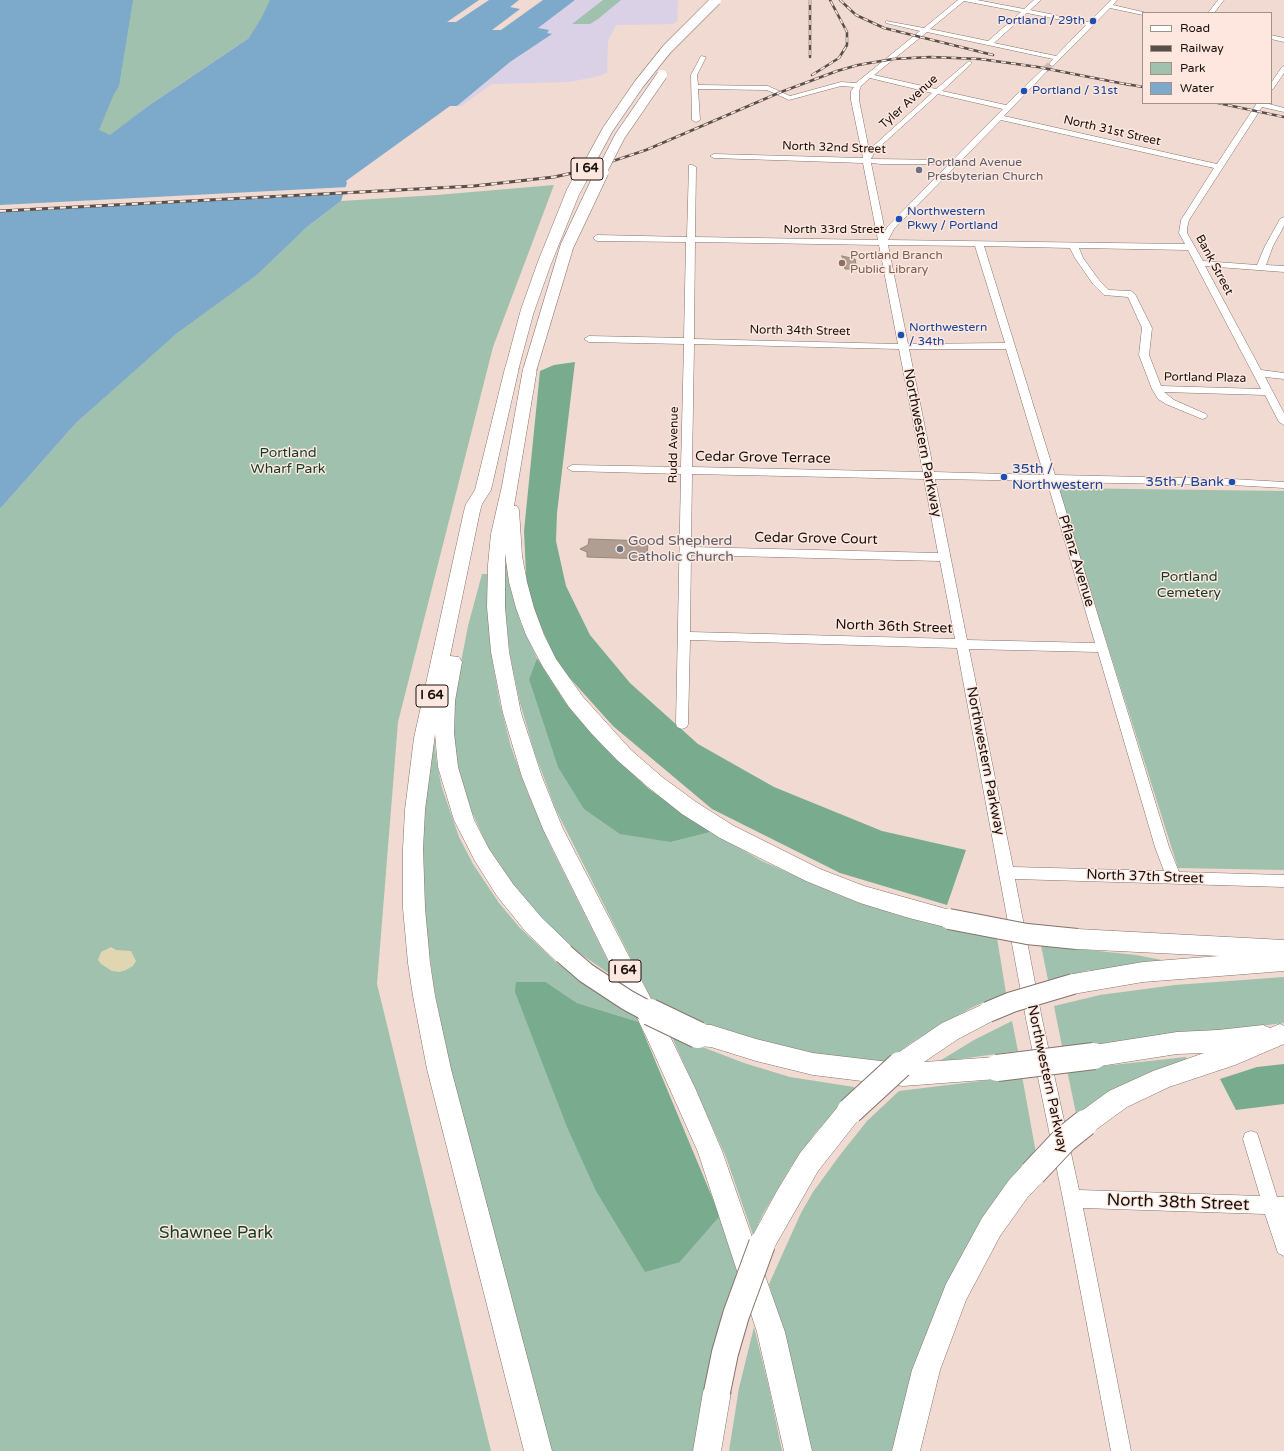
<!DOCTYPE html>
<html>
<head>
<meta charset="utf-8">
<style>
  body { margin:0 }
  #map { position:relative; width:1284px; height:1451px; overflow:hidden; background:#f0dad1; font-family:"Varela Round",sans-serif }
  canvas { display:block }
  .legend { position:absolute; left:1142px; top:12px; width:130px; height:92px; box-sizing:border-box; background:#fde7de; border:1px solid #a1918b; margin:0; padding:5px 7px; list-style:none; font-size:12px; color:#18110e }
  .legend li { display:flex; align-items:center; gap:8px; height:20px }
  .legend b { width:20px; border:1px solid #a1918b }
</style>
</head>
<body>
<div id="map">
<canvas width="1284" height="1451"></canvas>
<ul class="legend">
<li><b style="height:5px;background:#fff"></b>Road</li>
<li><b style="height:5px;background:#594e49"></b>Railway</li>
<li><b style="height:11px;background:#a0c1ad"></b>Park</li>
<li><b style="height:11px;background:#7da9cb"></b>Water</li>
</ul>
</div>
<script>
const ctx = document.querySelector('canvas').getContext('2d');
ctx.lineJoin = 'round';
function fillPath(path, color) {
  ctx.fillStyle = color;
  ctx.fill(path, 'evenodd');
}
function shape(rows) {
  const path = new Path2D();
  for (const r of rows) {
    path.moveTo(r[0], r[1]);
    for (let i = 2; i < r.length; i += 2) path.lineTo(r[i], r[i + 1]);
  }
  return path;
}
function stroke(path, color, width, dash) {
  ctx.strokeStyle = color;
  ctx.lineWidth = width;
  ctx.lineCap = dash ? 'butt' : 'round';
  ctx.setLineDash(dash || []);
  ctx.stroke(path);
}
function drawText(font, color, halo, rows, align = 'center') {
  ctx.font = font + ' "Varela Round",sans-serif';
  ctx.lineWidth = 3;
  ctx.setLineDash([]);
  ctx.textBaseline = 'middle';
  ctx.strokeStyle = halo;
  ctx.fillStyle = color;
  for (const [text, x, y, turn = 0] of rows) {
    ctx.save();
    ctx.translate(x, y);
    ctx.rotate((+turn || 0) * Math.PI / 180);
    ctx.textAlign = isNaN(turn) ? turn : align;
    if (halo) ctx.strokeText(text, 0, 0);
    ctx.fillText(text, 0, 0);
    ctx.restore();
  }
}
const industrial = shape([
  [575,0,678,0,677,21,673,24,616,25,608,41,607,73,595,77,569,82,492,84,461,106,457,106,510,62,551,34,532,32]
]);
const green = shape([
  [116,0,295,0,249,38,148,106,97,146],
  [603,0,621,0,598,19,590,24,572,24],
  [554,185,493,347,398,722,377,984,491,1451,0,1451,0,509,76,423,177,332,257,275,307,227,341,201,437,195],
  [1058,488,1284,491,1284,870,1178,868],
  [505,565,507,565,511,591,521,624,537,658,529,679,671,842,711,832,762,861,839,895,898,915,997,938,1006,993,973,1007,942,1024,911,1043,882,1065,852,1063,705,1029,652,1000,556,810,535,754,520,703,510,655,505,609],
  [482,574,488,574,488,613,493,665,500,704,511,747,527,791,550,845,617,979,572,948,525,902,490,852,467,801,460,778,453,734,455,693,468,626],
  [434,740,437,764,442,788,459,837,473,864,499,903,520,928,556,962,589,986,588,987,637,1018,639,1022,577,1003,546,982,516,983,680,1262,720,1216,737,1272,725,1310,695,1451,552,1451,451,1072,434,988,425,921,423,840,426,788],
  [1041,945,1136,955,1167,961,1092,974,1090,970,1048,980],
  [1284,977,1284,1023,1091,1047,1089,1044,1062,1046,1054,1006,1100,995,1175,985],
  [1012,1021,1018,1051,938,1062,974,1040],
  [671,1035,744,1063,790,1077,854,1087,855,1090,816,1132,792,1165,763,1214,753,1235,726,1157],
  [1186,1057,1187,1059,1144,1078,1077,1118,1067,1070],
  [1022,1076,1036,1153,1011,1182,894,1451,811,1451,798,1388,769,1284,801,1213,813,1192,840,1155,867,1121,899,1091],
  [754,1327,769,1388,782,1451,729,1451,739,1388]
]);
const forest = shape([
  [575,362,557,513,556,541,566,586,590,635,630,683,698,744,774,787,882,831,966,850,947,905,840,873,712,809,613,726,558,665,527,595,524,531,540,371,554,365],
  [537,658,565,702,603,746,649,789,711,832,671,842,620,834,584,809,558,767,529,679],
  [516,982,546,982,577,1003,639,1022,720,1216,680,1262,645,1272,596,1191,567,1127,515,992],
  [1284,1064,1284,1104,1236,1110,1220,1079,1257,1067]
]);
const sand = shape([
  [111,947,116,950,131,951,136,961,133,966,126,970,120,972,112,971,101,964,98,960,101,952]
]);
const water = shape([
  [0,0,133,0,119,86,113,96,99,130,110,135,148,106,249,38,262,17,270,0,575,0,538,28,549,30,547,33,552,34,510,62,457,106,450,106,346,181,347,183,341,201,307,227,257,275,177,333,76,423,0,509]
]);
const pier = shape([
  [479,0,489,0,456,22,447,22],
  [519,0,543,0,501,30,492,30,520,9,510,7],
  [348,187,345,194,0,212,0,205]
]);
const building = shape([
  [842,256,855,259,857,269,845,269,842,256],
  [589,539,648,541,647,559,587,557,587,552,580,549,588,545,589,539]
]);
const minorTunnel = shape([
  [1045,70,1050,65]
]);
const minor = shape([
  [958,0,977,0,1024,9,1034,0,1041,0,1030,10,1089,22,1111,0,1117,0,1113,5,1147,13,1143,13,1143,15,1110,8,1054,65,1052,66,1049,64,1053,59,927,32,874,75,936,89,969,61,972,63,971,64,942,91,1006,105,1043,69,1047,69,1047,71,1004,116,1217,164,1257,103,1265,103,1284,108,1284,112,1262,107,1189,220,1187,228,1187,233,1203,261,1257,265,1265,246,1280,219,1284,217,1284,226,1273,246,1266,265,1284,266,1284,272,1205,266,1261,370,1284,373,1284,379,1265,377,1284,413,1284,425,1279,422,1265,395,1164,392,1174,400,1206,414,1207,416,1206,418,1202,419,1166,404,1158,399,1152,389,1139,355,1142,328,1128,297,1104,295,1093,284,1075,258,1070,248,984,246,1055,475,1232,479,1284,482,1284,488,1232,485,1057,482,1169,847,1179,872,1284,875,1284,887,1015,879,1042,1019,1079,1190,1260,1196,1243,1139,1245,1133,1251,1131,1257,1133,1259,1139,1277,1197,1284,1197,1284,1256,1278,1253,1265,1214,1083,1208,1131,1451,1111,1451,1063,1199,1026,1019,957,648,690,640,688,724,687,727,682,729,677,727,676,724,681,474,572,471,567,468,572,465,681,467,684,344,589,342,584,339,589,336,684,338,686,242,597,241,593,238,597,235,687,237,689,165,692,165,696,167,695,237,878,240,863,163,714,158,710,156,714,154,863,158,851,100,851,91,854,87,841,86,789,100,767,90,698,89,700,120,696,122,692,120,691,75,701,56,706,57,697,75,698,85,768,86,790,96,841,82,856,83,920,31,886,23,886,21,924,28,958,0],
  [964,1,1021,12,988,41,930,29,964,1],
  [1027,13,1086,25,1056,56,994,43,1027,13],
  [870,78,932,93,869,150,859,100,859,91,861,86,870,78],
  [938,94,1003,109,953,160,871,159,875,151,938,94],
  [1001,120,1214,168,1181,220,1179,233,1185,244,888,240,894,229,1001,120],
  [871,163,881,164,949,164,888,226,885,231,871,163],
  [695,242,879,245,898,344,694,339,695,242],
  [888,245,975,246,1005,343,908,344,888,245],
  [1079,248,1188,250,1261,389,1161,386,1149,355,1152,328,1135,294,1131,291,1109,290,1099,280,1083,258,1079,248],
  [694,344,899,349,923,472,692,467,694,344],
  [909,349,1006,349,1044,475,934,472,909,349],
  [692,474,924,479,938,553,691,547,692,474],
  [935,479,1047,481,1095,643,967,640,935,479],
  [691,555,940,561,955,639,690,632,691,555],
  [969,649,1098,652,1155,847,1164,871,1013,867,969,649],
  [1218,0,1224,0,1214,13,1208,13,1218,0],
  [1271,35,1284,38,1284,42,1271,39,1271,35],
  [1284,66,1284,73,1273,89,1271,90,1271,83,1282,67,1284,66]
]);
const highway = shape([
  [512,364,517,365,519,368,491,490,482,504,480,511,450,656,459,657,462,662,455,701,454,733,458,767,474,820,489,849,513,884,542,918,572,947,575,954,572,961,564,964,556,961,526,932,497,896,475,861,454,820,438,767,435,734,425,810,423,849,425,908,430,963,435,996,451,1069,552,1451,524,1451,427,1069,413,996,408,963,403,908,403,849,405,810,414,738,464,511,466,504,475,490,505,368,507,365,512,364],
  [530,365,535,366,537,369,514,506,517,506,519,510,522,556,527,582,534,608,544,635,556,659,583,697,631,750,662,777,696,802,734,826,820,869,864,886,957,912,960,919,957,926,949,928,909,918,860,903,806,881,720,838,682,814,648,787,617,760,591,733,569,707,543,667,526,635,516,608,509,582,505,553,505,607,509,652,521,713,542,777,563,829,663,1022,696,1090,722,1151,752,1237,777,1191,800,1153,841,1103,850,1099,859,1103,862,1111,859,1119,818,1171,771,1253,762,1257,758,1256,785,1332,812,1451,784,1451,757,1332,698,1152,647,1038,543,829,522,777,503,713,491,652,487,607,488,565,491,534,502,486,523,369,525,366,530,365],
  [1077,929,1284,940,1284,971,1143,982,1073,994,1065,991,1062,984,1065,977,1073,974,1143,962,1219,956,1077,949,1069,946,1066,939,1069,932,1077,929],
  [988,1002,996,1005,999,1012,996,1019,958,1039,924,1062,997,1057,1005,1060,1009,1068,1005,1076,997,1079,903,1086,813,1075,756,1061,711,1047,698,1046,690,1043,686,1035,690,1027,698,1024,711,1025,756,1039,813,1053,889,1062,892,1057,942,1023,988,1002],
  [1280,1024,1284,1026,1284,1044,1235,1065,1169,1087,1127,1107,1094,1131,1085,1135,1076,1131,1073,1123,1076,1115,1109,1091,1153,1071,1204,1053,1177,1054,1094,1067,1086,1064,1082,1056,1086,1048,1094,1045,1177,1032,1218,1030,1263,1025,1270,1028,1280,1024],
  [1033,1160,1042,1164,1046,1173,1042,1182,1027,1198,1000,1236,966,1300,940,1370,920,1451,892,1451,912,1370,946,1284,982,1218,1009,1180,1024,1164,1033,1160],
  [717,1378,727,1382,731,1392,721,1451,693,1451,703,1392,707,1382,717,1378]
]);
const railFar1 = shape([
  [810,0,810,57],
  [840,0,856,15,884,28,993,55],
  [812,75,839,58,847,45,847,32,830,0],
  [1126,84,1143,87],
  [1218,103,1284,117],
  [572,173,589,169,646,150,781,92,837,71,858,65,893,59,930,57,980,59,1038,67,1130,85]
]);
const rail = shape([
  [0,211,474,186,554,177,577,172]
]);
const highwayBridgeFar3 = shape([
  [584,173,608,129,639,84,667,49,716,0],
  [601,173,620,136,662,75]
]);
const highwayBridgeFar2 = shape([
  [512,368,527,312,544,264,573,192,584,172],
  [530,369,567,246,602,172]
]);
const highwayBridgeFar1 = shape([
  [949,919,1027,934,1077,939],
  [564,954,586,973,627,1000,651,1013],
  [988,1012,1012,1002,1073,984]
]);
const highwayBridge = shape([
  [650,1012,698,1035],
  [997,1068,1094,1056],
  [850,1111,900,1065],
  [1033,1173,1065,1139,1085,1123],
  [717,1392,725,1353,736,1315,762,1244]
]);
const markers = [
  [1093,21,4,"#1a4fb4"],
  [1024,91,4,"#1a4fb4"],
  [919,170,4,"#6b7280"],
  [899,219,4,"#1a4fb4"],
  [842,263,4,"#8d6e63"],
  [901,335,4,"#1a4fb4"],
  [1004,477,4,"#1a4fb4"],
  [1232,482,4,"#1a4fb4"],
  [620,549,4,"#6b7280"]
];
const farTransitnames = [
  ["Portland / 29th",1085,21,"right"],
  ["Portland / 31st",1032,91],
  ["Northwestern",907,212],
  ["Pkwy / Portland",907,226],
  ["Northwestern",909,328],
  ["/ 34th",909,342]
];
const farStreetnames = [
  ["Tyler Avenue",909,102,-42],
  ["North 31st Street",1112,131,13],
  ["North 32nd Street",834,148,2],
  ["North 33rd Street",834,230],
  ["Bank Street",1214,265,62],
  ["North 34th Street",800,331,1],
  ["Portland Plaza",1205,378,1],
  ["Rudd Avenue",674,445,-89]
];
const farWorshipnames = [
  ["Portland Avenue",927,163],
  ["Presbyterian Church",927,177]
];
const farEducationnames = [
  ["Portland Branch",850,256],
  ["Public Library",850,270]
];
const shields = [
  [587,169,32],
  [432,696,32],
  [625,971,32]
];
const shieldNames = [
  ["I 64",587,169],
  ["I 64",432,696],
  ["I 64",625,971]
];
const streetNames = [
  ["Northwestern Parkway",922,443,79],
  ["Cedar Grove Terrace",763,458,1],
  ["Cedar Grove Court",816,539,1],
  ["Pflanz Avenue",1076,561,73],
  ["North 36th Street",894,627,2],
  ["Northwestern Parkway",985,761,79],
  ["North 37th Street",1145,877,2],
  ["Northwestern Parkway",1047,1079,78]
];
const parkNames = [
  ["Portland",288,453],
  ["Wharf Park",288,469],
  ["Portland",1189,577],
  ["Cemetery",1189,593]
];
const transitNames = [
  ["35th /",1012,469],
  ["Northwestern",1012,485],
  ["35th / Bank",1224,482,"right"]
];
const worshipNames = [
  ["Good Shepherd",628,541],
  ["Catholic Church",628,557]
];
const nearStreetnames = [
  ["North 38th Street",1178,1203,2]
];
const nearParknames = [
  ["Shawnee Park",216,1234]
];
fillPath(industrial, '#dad1e6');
fillPath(green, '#a0c1ad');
fillPath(forest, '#79ac8f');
fillPath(sand, '#e0d6b1');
fillPath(water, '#7da9cb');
fillPath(pier, '#f0dad1');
fillPath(building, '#b09e93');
stroke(building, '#98877c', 1);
stroke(minorTunnel, '#d0bcb4', 7, [7, 3.5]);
stroke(minor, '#86736b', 1);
stroke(highway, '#86736b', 1);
fillPath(minor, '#fff');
fillPath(highway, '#fff');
stroke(railFar1, '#594e49', 2.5);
stroke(rail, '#594e49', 3);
stroke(railFar1, '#fde7de', 1.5, [5]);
stroke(rail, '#fde7de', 2, [6]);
stroke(highwayBridgeFar3, '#86736b', 11, []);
stroke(highwayBridgeFar2, '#86736b', 14, []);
stroke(highwayBridgeFar1, '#86736b', 22, []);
stroke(highwayBridge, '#86736b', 28, []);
stroke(highwayBridgeFar3, '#fff', 10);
stroke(highwayBridgeFar2, '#fff', 13);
stroke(highwayBridgeFar1, '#fff', 20);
stroke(highwayBridge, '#fff', 26);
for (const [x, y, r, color] of markers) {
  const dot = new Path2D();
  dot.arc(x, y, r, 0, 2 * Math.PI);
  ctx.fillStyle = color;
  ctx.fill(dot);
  stroke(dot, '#fde7de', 1.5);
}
drawText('12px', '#164399', '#fde7de', farTransitnames, 'left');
drawText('12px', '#18110e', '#fde7de', farStreetnames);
drawText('12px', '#5b616d', '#fde7de', farWorshipnames, 'left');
drawText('12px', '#785e54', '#fde7de', farEducationnames, 'left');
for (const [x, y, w] of shields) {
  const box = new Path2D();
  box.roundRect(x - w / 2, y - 11, w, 22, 3);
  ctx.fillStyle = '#fde7de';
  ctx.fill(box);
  stroke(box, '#18110e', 1);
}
drawText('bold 13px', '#18110e', null, shieldNames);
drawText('14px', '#18110e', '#fde7de', streetNames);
drawText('14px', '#133c28', '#fde7de', parkNames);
drawText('14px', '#164399', '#fde7de', transitNames, 'left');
drawText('14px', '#5b616d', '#fde7de', worshipNames, 'left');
drawText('17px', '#18110e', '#fde7de', nearStreetnames);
drawText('17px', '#133c28', '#fde7de', nearParknames);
</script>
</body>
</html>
